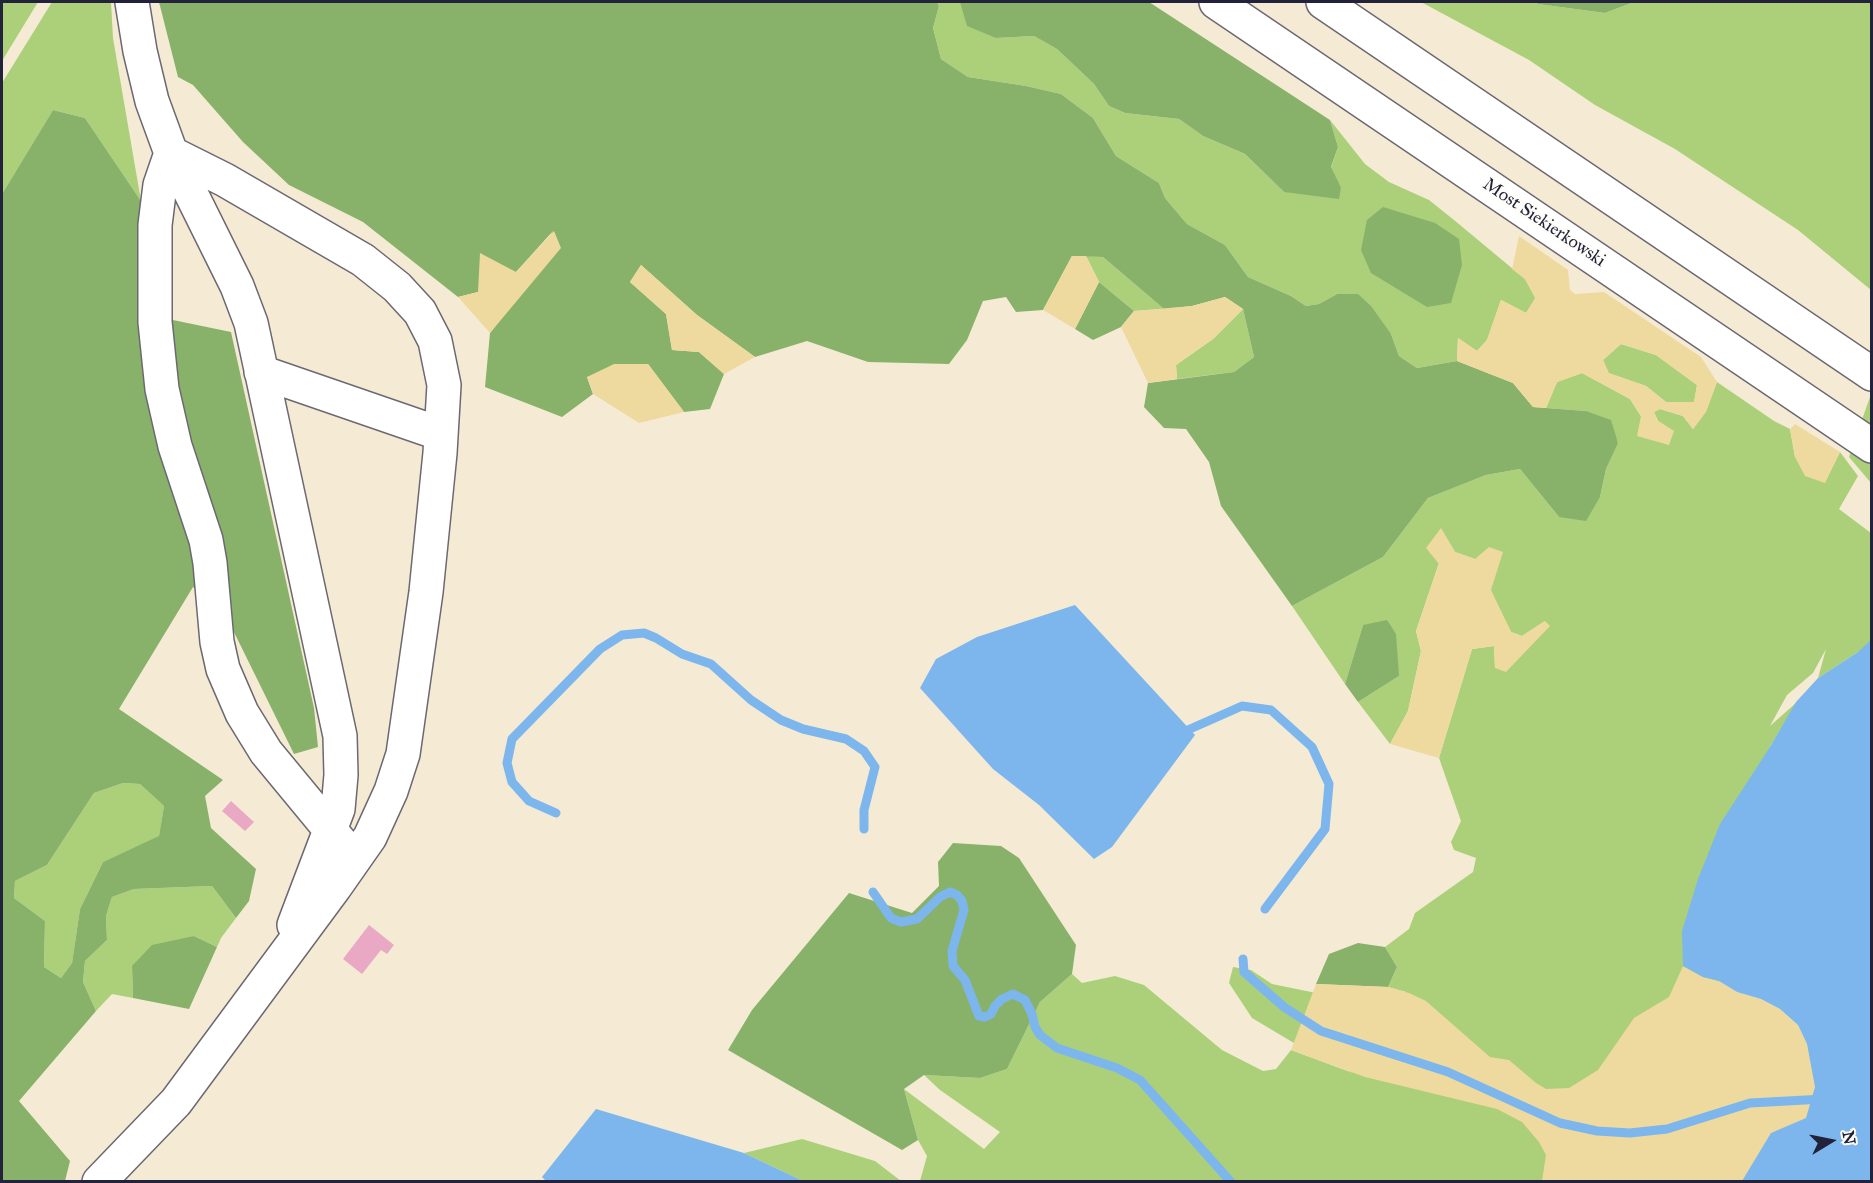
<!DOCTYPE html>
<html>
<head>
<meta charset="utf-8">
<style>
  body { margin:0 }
  #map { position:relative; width:1873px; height:1183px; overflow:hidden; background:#f5ebd5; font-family:"IM FELL Great Primer",serif }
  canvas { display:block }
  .frame { position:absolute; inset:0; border:3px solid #22223b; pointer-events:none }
  .north { position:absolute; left:1801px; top:1111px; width:60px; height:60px; -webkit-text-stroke:4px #fdfcf7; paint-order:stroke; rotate:80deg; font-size:16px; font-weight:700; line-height:24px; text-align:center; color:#22223b }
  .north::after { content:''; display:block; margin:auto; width:21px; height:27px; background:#22223b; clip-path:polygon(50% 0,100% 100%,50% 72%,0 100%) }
</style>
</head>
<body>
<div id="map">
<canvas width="1873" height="1183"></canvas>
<div class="frame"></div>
<div class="north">N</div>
</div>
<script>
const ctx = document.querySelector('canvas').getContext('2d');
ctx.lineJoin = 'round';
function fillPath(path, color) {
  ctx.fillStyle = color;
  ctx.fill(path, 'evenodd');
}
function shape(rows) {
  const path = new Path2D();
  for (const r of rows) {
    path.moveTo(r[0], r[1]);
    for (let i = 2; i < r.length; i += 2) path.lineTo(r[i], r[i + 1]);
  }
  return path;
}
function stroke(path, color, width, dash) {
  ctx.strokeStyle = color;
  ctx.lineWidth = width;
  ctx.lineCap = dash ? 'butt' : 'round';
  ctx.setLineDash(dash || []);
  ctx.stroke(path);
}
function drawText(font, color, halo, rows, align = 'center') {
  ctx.font = font + ' "IM FELL Great Primer",serif';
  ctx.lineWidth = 5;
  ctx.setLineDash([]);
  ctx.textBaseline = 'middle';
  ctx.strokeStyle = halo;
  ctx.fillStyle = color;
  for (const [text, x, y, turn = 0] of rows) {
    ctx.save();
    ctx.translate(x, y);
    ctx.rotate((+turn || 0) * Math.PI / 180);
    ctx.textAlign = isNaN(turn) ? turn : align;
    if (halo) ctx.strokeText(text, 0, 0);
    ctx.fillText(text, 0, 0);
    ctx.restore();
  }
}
const green = shape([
  [2,2,38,2,2,61],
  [52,2,111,2,113,38,141,201,85,118,53,110,2,194,2,83],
  [937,2,960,2,996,38,1034,36,1057,49,1094,84,1109,106,1125,113,1179,119,1203,136,1245,154,1284,192,1341,187,1331,168,1338,147,1330,120,1365,164,1389,182,1429,200,1454,220,1525,279,1536,298,1526,313,1501,300,1487,340,1477,351,1458,338,1457,361,1417,368,1399,356,1391,334,1337,294,1319,304,1306,306,1291,296,1248,277,1225,245,1187,224,1165,198,1159,183,1116,156,1093,118,1061,94,1026,86,968,77,941,59,933,28,939,6],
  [1421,2,1535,2,1538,4,1605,13,1634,2,1871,2,1871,290,1798,230,1675,149,1595,105,1529,60],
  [1086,256,1103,257,1164,309,1134,311,1099,282],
  [1243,309,1254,357,1234,372,1177,379,1176,365,1213,339],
  [1621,344,1656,355,1697,385,1694,403,1666,402,1646,386,1608,373,1603,360],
  [1582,373,1630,399,1656,440,1669,445,1654,412,1660,409,1683,416,1693,429,1706,411,1717,382,1774,421,1790,429,1795,457,1825,482,1840,452,1858,476,1839,509,1871,533,1871,652,1858,652,1818,678,1826,649,1813,673,1787,695,1770,726,1797,702,1770,747,1720,981,1771,1133,1742,1181,920,1181,927,1156,918,1140,904,1089,984,1149,1000,1132,940,1090,924,1075,980,1078,1007,1069,1040,1002,1072,974,1082,983,1115,976,1144,985,1222,1050,1263,1071,1276,1069,1291,1050,1353,1073,1309,1052,1252,1018,1229,983,1233,967,1251,970,1272,984,1336,997,1406,992,1388,987,1397,967,1385,947,1409,929,1415,913,1473,872,1476,858,1454,850,1451,842,1461,821,1439,758,1472,649,1494,646,1495,668,1545,621,1522,636,1511,632,1475,559,1455,552,1441,529,1439,563,1416,631,1421,651,1408,711,1390,744,1358,702,1399,676,1363,625,1345,684,1292,606,1383,557,1428,498,1486,475,1520,469,1559,517,1600,497,1606,469,1618,442,1586,411,1546,408,1557,382],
  [1871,394,1871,483,1849,457],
  [123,783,140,784,164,806,159,837,103,862,80,909,72,963,61,978,44,967,45,921,14,898,15,881,47,865,94,793],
  [212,886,236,918,221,938,217,947,194,936,132,967,133,998,112,994,96,1011,83,982,85,961,107,940,106,916,112,897,134,889],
  [802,1139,875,1161,901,1181,803,1181,744,1153]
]);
const forest = shape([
  [159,2,937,2,939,6,933,28,941,59,968,77,1026,86,1061,94,1093,118,1116,156,1159,183,1165,198,1187,224,1225,245,1248,277,1291,296,1306,306,1319,304,1337,294,1358,294,1371,306,1391,334,1399,356,1417,368,1457,361,1513,383,1533,407,1586,411,1611,420,1618,443,1606,469,1600,497,1586,521,1559,517,1520,469,1486,475,1428,498,1383,557,1292,606,1221,506,1209,462,1186,429,1164,428,1144,407,1148,383,1234,372,1254,357,1243,309,1225,297,1192,306,1164,309,1103,257,1072,256,1043,310,1016,312,1006,297,983,301,967,340,949,364,868,362,807,341,755,357,697,315,641,265,630,282,666,314,672,350,699,352,724,374,710,409,684,412,648,364,587,377,593,394,562,417,485,387,490,333,509,308,553,231,516,272,478,292,458,297,363,222,289,185,243,142,193,85,178,77],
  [960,2,1149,2,1330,120,1338,147,1331,167,1341,187,1339,199,1284,192,1245,154,1203,136,1179,119,1125,113,1109,106,1094,84,1057,49,1034,36,996,38,967,26],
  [1535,2,1634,2,1605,13,1538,4],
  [53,110,85,118,141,201,138,248,139,313,231,332,314,708,318,747,294,754,229,622,193,587,119,709,223,780,205,796,211,828,256,869,249,901,236,918,212,886,134,889,112,897,106,916,107,940,85,961,83,982,96,1011,19,1101,70,1161,65,1181,2,1182,2,194],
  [123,783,140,784,164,806,159,836,103,862,80,909,72,963,61,978,44,967,45,921,14,898,15,881,47,865,94,793],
  [1383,207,1435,223,1459,239,1462,265,1451,303,1427,307,1371,273,1361,250,1367,220],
  [1099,282,1134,311,1121,327,1093,340,1075,329],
  [1387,620,1396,634,1399,676,1358,702,1345,684,1363,625],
  [953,843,1001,846,1019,858,1076,945,1072,974,1040,1002,1007,1069,980,1078,924,1075,904,1089,918,1140,902,1150,728,1050,752,1010,849,893,912,913,939,886,938,862],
  [194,936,217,947,189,1009,133,998,132,966,152,945],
  [1358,943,1385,947,1397,967,1388,987,1316,984,1329,954]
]);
const sand = shape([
  [554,231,561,248,490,333,458,297,478,292,480,253,516,272],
  [1519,236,1568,270,1570,290,1575,294,1604,292,1701,357,1717,382,1706,412,1693,429,1683,416,1660,409,1654,412,1657,420,1674,431,1669,445,1637,436,1641,416,1630,399,1582,373,1557,382,1546,408,1533,407,1513,383,1457,361,1458,338,1477,351,1487,340,1501,300,1526,313,1535,298,1525,279,1512,269],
  [1621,344,1656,355,1697,385,1694,402,1666,402,1646,386,1609,373,1603,360],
  [1072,256,1086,256,1099,282,1075,329,1043,310],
  [641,265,697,315,755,357,724,374,699,352,672,350,666,314,630,282],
  [1225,297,1243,309,1213,339,1176,365,1177,379,1148,383,1121,327,1134,311,1192,306],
  [614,364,648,364,684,412,639,423,593,394,587,377],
  [1795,424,1840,452,1825,483,1805,476,1795,457,1790,429],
  [1441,528,1455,552,1475,559,1489,547,1503,552,1491,590,1511,632,1522,636,1545,621,1550,626,1506,672,1495,668,1494,646,1472,649,1439,758,1390,744,1408,711,1421,651,1416,631,1439,564,1426,548],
  [1683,966,1703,977,1719,981,1737,992,1761,999,1780,1009,1798,1025,1807,1044,1824,1120,1771,1133,1742,1181,1542,1181,1546,1155,1539,1142,1522,1122,1497,1109,1365,1077,1291,1050,1316,984,1388,987,1409,993,1426,1001,1490,1057,1509,1060,1536,1083,1546,1089,1569,1088,1598,1070,1634,1018,1669,997]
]);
const water = shape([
  [1075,605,1195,735,1112,847,1094,859,1039,805,993,769,920,688,936,659,977,637],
  [1871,640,1871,1181,1742,1181,1771,1133,1806,1118,1815,1087,1807,1044,1798,1025,1780,1009,1761,999,1737,992,1719,981,1703,977,1683,966,1682,931,1698,879,1720,824,1770,747,1796,702,1818,678,1858,652],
  [596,1109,744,1153,803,1181,546,1181,542,1177]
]);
const stream = shape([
  [1181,733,1242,706,1271,710,1312,747,1329,784,1325,829,1265,909],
  [556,813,529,801,512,782,507,763,512,739,600,649,622,635,644,633,656,638,682,654,711,664,751,700,781,720,803,729,846,739,864,751,875,767,864,810,864,829],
  [873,892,891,918,901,922,917,919,940,897,950,892,957,895,962,901,964,910,952,951,953,966,965,980,979,1016,985,1017,991,1014,995,1006,1002,999,1013,994,1025,1000,1032,1014,1035,1027,1040,1035,1057,1048,1117,1068,1140,1080,1231,1182],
  [1243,959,1244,972,1284,1007,1321,1031,1448,1072,1560,1123,1597,1131,1630,1133,1667,1129,1750,1103,1824,1099]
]);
const building = shape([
  [231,801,254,822,245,831,222,811],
  [369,925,394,945,387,954,381,950,362,974,343,959]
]);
const minor = shape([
  [132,2,140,51,152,101,171,153,237,286,251,323,340,736,341,775,338,809,294,925],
  [171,153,160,185,155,225,155,322,162,389,175,446,206,540,210,563,217,642,223,669,242,713,266,752,342,844],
  [261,372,441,434],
  [99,1182,176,1102,335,887,370,837,391,791,403,754,426,592,440,453,444,385,435,341,420,312,397,287,363,260,225,180,171,153]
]);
const major = shape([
  [1216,2,1872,446],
  [1323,2,1872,374]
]);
const streetNames = [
  ["Most Siekierkowski",1544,223,34]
];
fillPath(green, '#abd079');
fillPath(forest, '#88b269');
fillPath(sand, '#eeda9e');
fillPath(water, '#7cb6ed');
stroke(stream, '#7cb6ed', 9);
fillPath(building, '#e9a8c4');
stroke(minor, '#6c6871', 36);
stroke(major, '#6c6871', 36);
stroke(minor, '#fff', 33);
stroke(major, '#fff', 33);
drawText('18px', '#22223b', '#fdfcf7', streetNames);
</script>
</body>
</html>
